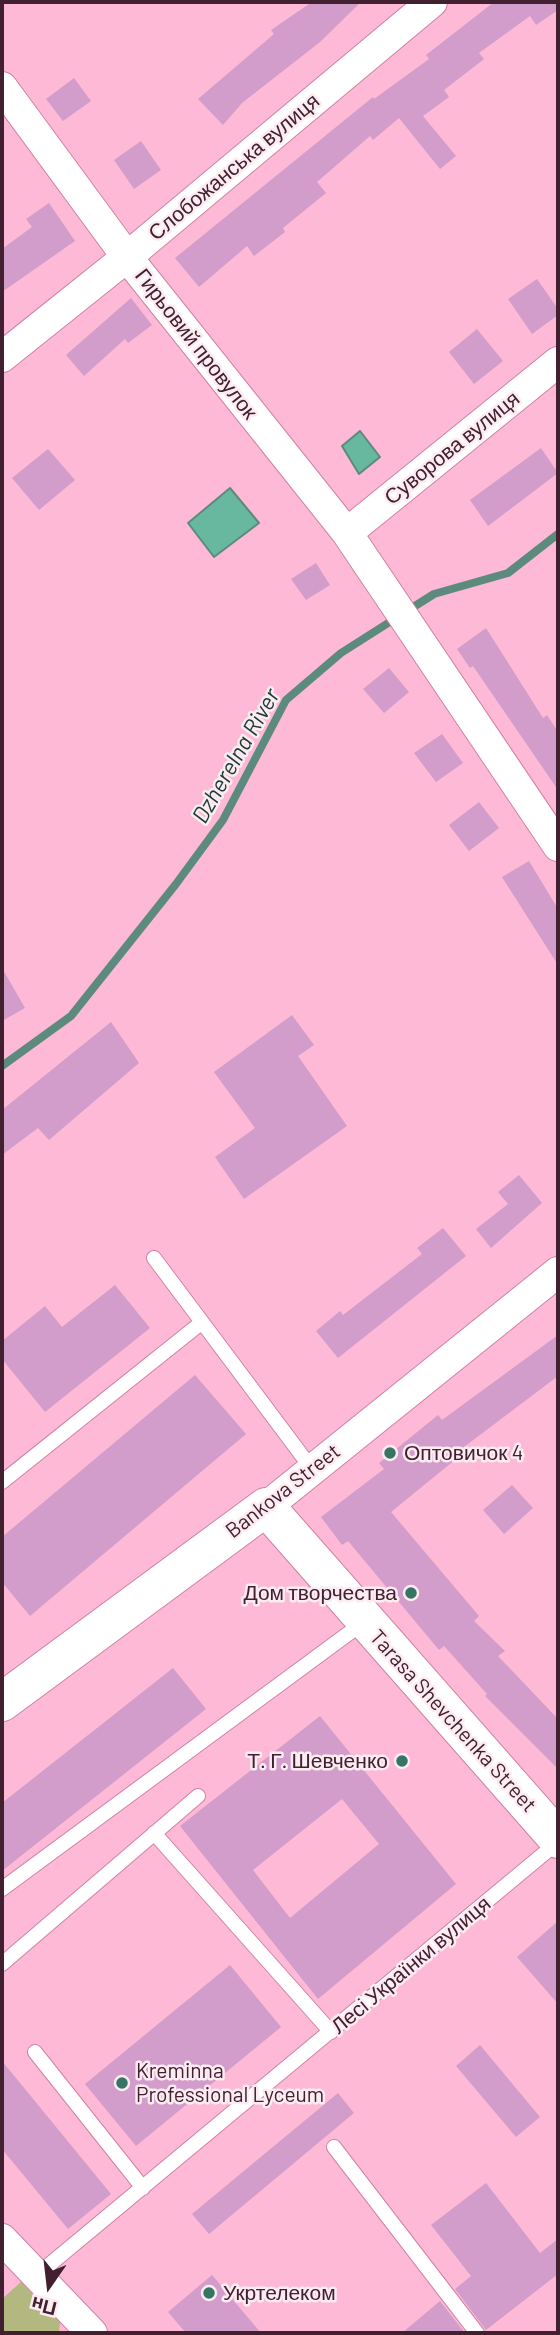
<!DOCTYPE html>
<html>
<head>
<meta charset="utf-8">
<style>
  body { margin:0 }
  #map { position:relative; width:560px; height:2335px; overflow:hidden; background:#fdb9d6; font-family:Barlow,sans-serif }
  canvas { display:block }
  .frame { position:absolute; inset:0; border:4px solid #41202f; pointer-events:none }
  .north { position:absolute; left:14px; top:2251px; width:70px; height:70px; -webkit-text-stroke:5px #fdebf2; paint-order:stroke; rotate:194deg; font-size:19px; font-weight:700; line-height:28px; text-align:center; color:#41202f }
  .north::after { content:''; display:block; margin:auto; width:24px; height:32px; background:#41202f; clip-path:polygon(50% 0,100% 100%,50% 72%,0 100%) }
</style>
</head>
<body>
<div id="map">
<canvas width="560" height="2335"></canvas>
<div class="frame"></div>
<div class="north">Пн</div>
</div>
<script>
const ctx = document.querySelector('canvas').getContext('2d');
ctx.lineJoin = 'round';
function fillPath(path, color) {
  ctx.fillStyle = color;
  ctx.fill(path, 'evenodd');
}
function shape(rows) {
  const path = new Path2D();
  for (const r of rows) {
    path.moveTo(r[0], r[1]);
    for (let i = 2; i < r.length; i += 2) path.lineTo(r[i], r[i + 1]);
  }
  return path;
}
function stroke(path, color, width, dash) {
  ctx.strokeStyle = color;
  ctx.lineWidth = width;
  ctx.lineCap = dash ? 'butt' : 'round';
  ctx.setLineDash(dash || []);
  ctx.stroke(path);
}
function drawText(font, color, halo, rows, align = 'center') {
  ctx.font = font + ' Barlow,sans-serif';
  ctx.lineWidth = 5;
  ctx.setLineDash([]);
  ctx.textBaseline = 'middle';
  ctx.strokeStyle = halo;
  ctx.fillStyle = color;
  for (const [text, x, y, turn = 0] of rows) {
    ctx.save();
    ctx.translate(x, y);
    ctx.rotate((+turn || 0) * Math.PI / 180);
    ctx.textAlign = isNaN(turn) ? turn : align;
    if (halo) ctx.strokeText(text, 0, 0);
    ctx.fillText(text, 0, 0);
    ctx.restore();
  }
}
const green = shape([
  [21,2282,60,2322,59,2333,2,2333,2,2299]
]);
const water = shape([
  [360,431,380,457,359,474,342,446,360,431],
  [230,488,259,523,214,557,188,523,230,488]
]);
const stream = shape([
  [407,611,434,594,508,573,558,534],
  [2,1066,71,1016,176,884,223,820,286,700,341,653,396,618]
]);
const building = shape([
  [312,2,361,2,320,42,242,103,223,125,198,99,274,34,271,30],
  [494,2,558,2,558,10,536,25,530,16,479,53,484,59,444,90,449,97,423,116,456,156,440,169,399,118,373,140,370,136,317,182,326,193,283,228,285,232,254,256,247,246,199,287,175,258,373,97,374,99,429,59,426,55],
  [74,78,91,101,63,121,46,99],
  [141,141,161,170,134,189,114,160],
  [49,203,75,241,2,292,2,249,32,227,26,219],
  [537,279,558,309,558,315,532,334,508,299],
  [131,298,152,325,128,343,125,339,84,376,66,355],
  [477,329,503,361,474,384,449,352],
  [541,448,558,473,488,526,470,500],
  [48,449,75,480,39,510,12,478],
  [316,563,330,585,306,600,291,579],
  [486,628,543,718,547,715,558,732,558,790,473,666,470,668,457,649],
  [389,668,409,692,384,713,363,689],
  [442,734,463,763,436,782,414,753],
  [479,802,499,828,469,851,449,825],
  [529,861,558,909,558,965,502,877],
  [2,968,25,1008,2,1021],
  [292,1015,314,1045,298,1056,347,1126,244,1199,215,1157,255,1128,214,1072],
  [111,1022,139,1063,49,1140,38,1128,2,1155,2,1110],
  [519,1175,542,1203,491,1248,476,1229,508,1204,498,1192],
  [443,1228,466,1256,338,1358,316,1331,340,1311,343,1315,422,1254,417,1248],
  [115,1285,150,1328,45,1412,2,1359,2,1341,45,1306,62,1327],
  [558,1335,558,1376,464,1447,467,1450,391,1512,479,1616,474,1621,505,1651,498,1656,558,1719,558,1769,485,1696,487,1694,444,1646,439,1650,348,1541,342,1545,321,1517,384,1469,379,1463,438,1415,442,1420],
  [195,1375,246,1434,30,1616,2,1582,2,1537],
  [512,1485,533,1508,504,1534,483,1510],
  [173,1668,206,1709,2,1871,2,1803],
  [320,1716,456,1884,318,1999,180,1826],
  [342,1799,379,1844,290,1918,253,1870],
  [558,1921,558,2004,517,1957],
  [230,1965,281,2027,136,2146,85,2084],
  [480,2045,540,2117,516,2137,456,2066],
  [2,2061,111,2194,68,2229,2,2149],
  [338,2093,354,2113,209,2234,192,2214],
  [486,2183,540,2253,558,2239,558,2274,486,2330,455,2289,471,2276,431,2225],
  [212,2275,261,2333,186,2333,168,2312],
  [440,2301,465,2333,402,2333]
]);
const lane = shape([
  [154,1258,312,1469],
  [2,1482,201,1323],
  [154,1833,331,2032],
  [2,1889,364,1622],
  [2,1964,198,1796],
  [35,2052,143,2188],
  [334,2147,477,2333],
  [37,2275,558,1842]
]);
const street = shape([
  [2,87,127,257,347,533,558,846],
  [2,357,127,257,432,2],
  [347,533,558,362],
  [266,1507,558,1272],
  [2,2239,92,2333]
]);
const secondary = shape([
  [2,1702,266,1507,558,1839]
]);
const markers = [
  [390,1453,7,"#367563"],
  [411,1593,7,"#367563"],
  [402,1761,7,"#367563"],
  [122,2083,7,"#367563"],
  [209,2293,7,"#367563"]
];
const streetNames = [
  ["Слобожанська вулиця",234,167,-40],
  ["Гирьовий провулок",196,344,52],
  ["Суворова вулиця",452,448,-39],
  ["Bankova Street",283,1491,-38],
  ["Tarasa Shevchenka Street",453,1721,48],
  ["Лесі Українки вулиця",411,1965,-40]
];
const poiNames = [
  ["Оптовичок 4",404,1453],
  ["Дом творчества",397,1593,"right"],
  ["Т. Г. Шевченко",388,1761,"right"],
  ["Kreminna",136,2071],
  ["Professional Lyceum",136,2095],
  ["Укртелеком",223,2293]
];
const waterNames = [
  ["Dzherelna River",236,756,-60]
];
fillPath(green, '#b3b780');
fillPath(water, '#68b89f');
stroke(water, '#5c8a7d', 2);
stroke(stream, '#5c8a7d', 8);
fillPath(building, '#d29dca');
stroke(lane, '#d180a5', 16);
stroke(street, '#d180a5', 32);
stroke(secondary, '#d180a5', 40);
stroke(lane, '#fff', 14);
stroke(street, '#fff', 30);
stroke(secondary, '#fff', 38);
for (const [x, y, r, color] of markers) {
  const dot = new Path2D();
  dot.arc(x, y, r, 0, 2 * Math.PI);
  ctx.fillStyle = color;
  ctx.fill(dot);
  stroke(dot, '#fdebf2', 2.5);
}
drawText('21px', '#41202f', '#fdebf2', streetNames);
drawText('21px', '#41202f', '#fdebf2', poiNames, 'left');
drawText('italic 23px', '#173c31', '#fdebf2', waterNames);
</script>
</body>
</html>
